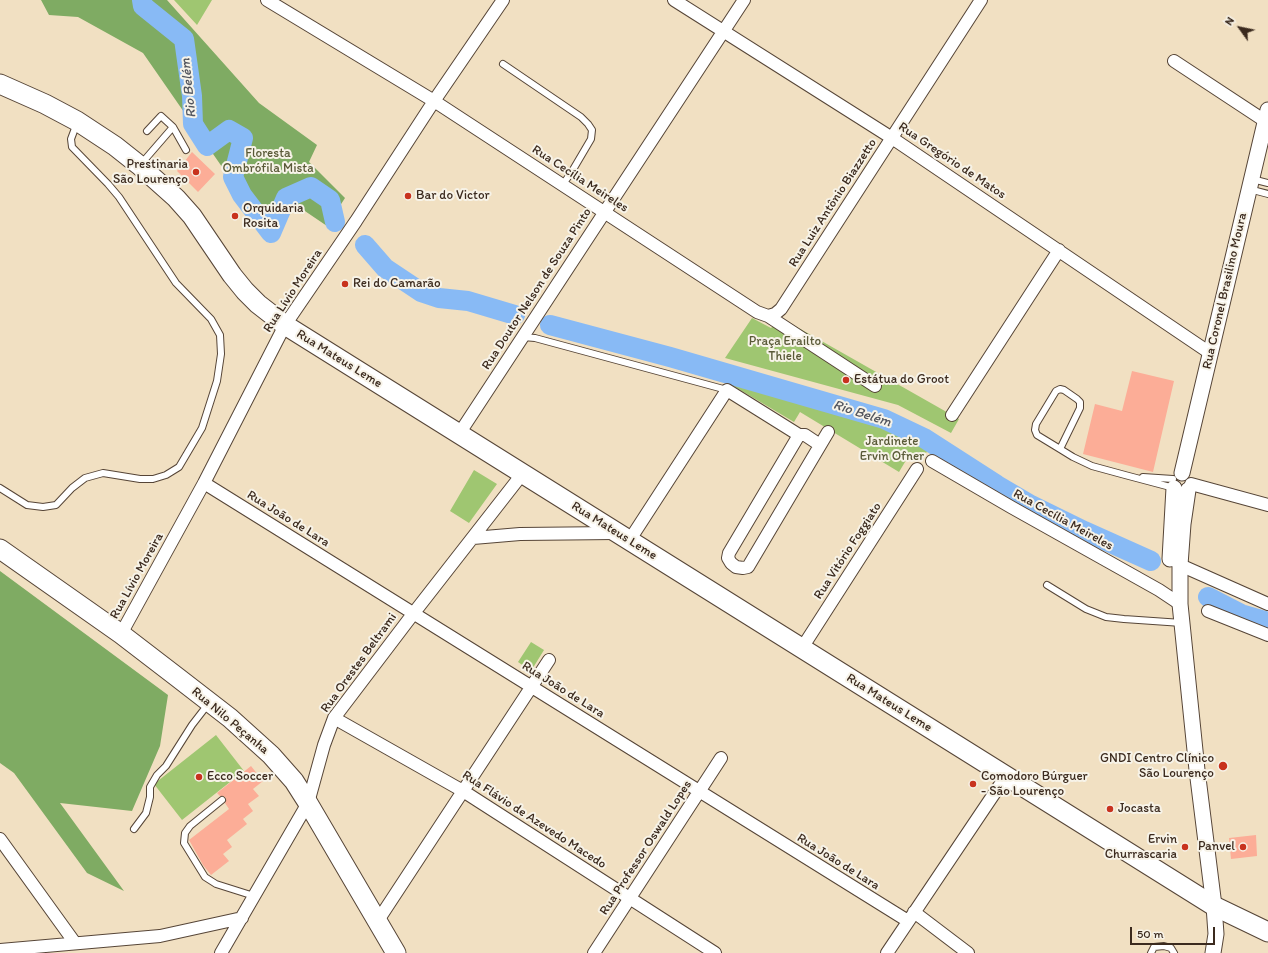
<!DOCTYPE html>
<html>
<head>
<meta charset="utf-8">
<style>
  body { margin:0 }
  #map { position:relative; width:1268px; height:953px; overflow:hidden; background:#f1e0c2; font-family:Itim,sans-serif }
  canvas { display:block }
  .north { position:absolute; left:1220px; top:8px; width:40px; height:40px; -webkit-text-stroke:3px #f7f3e8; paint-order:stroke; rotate:303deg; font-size:11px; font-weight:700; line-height:16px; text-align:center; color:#3b2a1e }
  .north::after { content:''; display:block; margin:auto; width:14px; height:18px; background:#3b2a1e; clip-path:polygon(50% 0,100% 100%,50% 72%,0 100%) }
  .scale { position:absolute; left:1130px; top:927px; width:85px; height:18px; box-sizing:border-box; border:2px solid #3b2a1e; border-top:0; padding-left:5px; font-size:12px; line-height:14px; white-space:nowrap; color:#3b2a1e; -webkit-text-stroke:3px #f7f3e8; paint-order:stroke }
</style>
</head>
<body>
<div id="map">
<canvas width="1268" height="953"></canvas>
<div class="north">N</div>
<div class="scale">50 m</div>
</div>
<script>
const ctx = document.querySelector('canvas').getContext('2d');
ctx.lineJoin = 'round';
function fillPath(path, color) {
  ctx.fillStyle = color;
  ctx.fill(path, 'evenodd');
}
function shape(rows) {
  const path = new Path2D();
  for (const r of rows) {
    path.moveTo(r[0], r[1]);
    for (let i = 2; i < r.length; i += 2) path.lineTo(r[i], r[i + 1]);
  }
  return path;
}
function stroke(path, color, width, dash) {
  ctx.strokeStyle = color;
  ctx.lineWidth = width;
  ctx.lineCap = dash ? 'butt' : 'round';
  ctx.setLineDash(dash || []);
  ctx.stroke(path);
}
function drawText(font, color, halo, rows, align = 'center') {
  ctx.font = font + ' Itim,sans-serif';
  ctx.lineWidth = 4;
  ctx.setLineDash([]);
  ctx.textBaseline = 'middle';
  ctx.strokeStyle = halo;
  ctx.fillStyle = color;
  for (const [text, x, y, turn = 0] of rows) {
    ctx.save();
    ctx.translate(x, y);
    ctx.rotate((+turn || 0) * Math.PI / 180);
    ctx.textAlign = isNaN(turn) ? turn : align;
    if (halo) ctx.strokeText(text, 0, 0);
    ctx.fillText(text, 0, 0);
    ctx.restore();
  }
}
const green = shape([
  [174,0,212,0,197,25],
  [752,318,771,328,781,318,959,419,951,433,898,405,725,358],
  [725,381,862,421,884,428,936,450,908,457,899,472,800,412,794,422],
  [474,470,497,484,469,523,450,511],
  [531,642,544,650,531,671,518,662],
  [216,735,244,771,182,820,154,784]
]);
const forest = shape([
  [41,0,167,0,259,103,317,145,309,162,345,198,327,226,296,205,272,239,143,53,78,17,49,15],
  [0,571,168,695,160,746,132,811,60,803,124,891,87,873,14,773,0,763]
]);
const river = shape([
  [142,0,143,6,184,39,192,96,193,124,207,146,229,130,243,138,233,177,242,195,271,233,286,198,311,187,330,200,335,222],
  [365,245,385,268,421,292,439,298,468,301,515,315],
  [550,325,670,357,884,419,924,438,997,485,1031,505,1084,531,1151,561],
  [1208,597,1241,614,1268,622]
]);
const building = shape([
  [192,152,215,174,198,192,177,171],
  [1132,371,1174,381,1153,472,1083,454,1095,404,1122,411],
  [251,766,263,781,253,789,259,796,248,804,253,811,243,819,247,824,227,840,232,847,223,854,229,861,211,875,203,865,189,840,229,809,225,803,226,801,226,798,223,796,220,796,217,793],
  [1256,835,1257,856,1231,859,1229,838]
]);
const service = shape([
  [503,64,581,117,588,124,592,130,591,139,571,173,563,184],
  [147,131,161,116,173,127],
  [141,164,173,127,186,150],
  [1252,179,1268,183],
  [1249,189,1268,194],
  [523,337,535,338,727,390],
  [1060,449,1080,408,1080,402,1077,399,1064,390,1060,389,1056,391,1036,424,1035,430,1037,435,1060,449,1073,457,1092,466,1125,475,1174,488],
  [1143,477,1173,479],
  [0,488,27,505,43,507,56,505,72,488,85,478,103,473,140,479,153,479,166,475,179,467,202,428,217,381,221,354,220,335,211,319,176,283,119,197,108,184,72,147,71,139,77,123],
  [1047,585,1086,609,1106,617,1124,619,1182,623],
  [222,800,190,826,185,833,184,843,205,877,216,884,254,896],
  [134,829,146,813,150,797,150,787,157,775,166,766,192,725,209,703],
  [1151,953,1154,947,1164,946,1171,948,1174,953]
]);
const minor = shape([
  [267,0,434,101,757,312,768,316,875,386],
  [674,0,892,138,1210,353],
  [1174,61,1265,121],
  [768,316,775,314,781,309,981,0],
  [952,415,1059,250],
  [459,434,744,0],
  [799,435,729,553,728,558,731,563,736,567,743,568,748,567,828,432],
  [932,461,1011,507,1159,590,1180,604],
  [204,483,908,921],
  [1191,484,1268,505],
  [473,538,520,534,615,533],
  [629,541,727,390,799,435,805,435,820,445],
  [1180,565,1268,604],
  [1208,611,1268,635],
  [121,634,204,483,285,325,356,221,434,101,503,0],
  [802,648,917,469],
  [334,718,463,791,715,953],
  [0,839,75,943],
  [914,912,968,953],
  [377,922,549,660],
  [0,950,160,936,242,918],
  [221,953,308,803,324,745,334,718,413,614,523,473],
  [594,953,721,758],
  [887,953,1006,776]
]);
const tertiary = shape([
  [1182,473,1268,110],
  [1188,490,1183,524,1180,565,1180,604,1197,770,1214,906,1216,934,1213,953],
  [1170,559,1174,488]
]);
const primary = shape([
  [0,84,45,104,77,121,115,146,139,165,176,198,192,216,232,275,245,291,258,304,285,325,1214,906,1268,932],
  [0,549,121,634,177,677,230,718,271,755,294,781,308,803,396,953]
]);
const markers = [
  [196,172,4,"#c8321e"],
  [408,196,4,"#c8321e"],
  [235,216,4,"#c8321e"],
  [345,284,4,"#c8321e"],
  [846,380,4,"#c8321e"],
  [1223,766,5,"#c8321e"],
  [199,777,4,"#c8321e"],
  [973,784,4,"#c8321e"],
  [1110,809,4,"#c8321e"],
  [1185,847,4,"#c8321e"],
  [1243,847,4,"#c8321e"]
];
const parkNames = [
  ["Floresta",268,154],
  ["Ombrófila Mista",268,169],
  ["Praça Erailto",785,342],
  ["Thiele",785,357],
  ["Jardinete",892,442],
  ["Ervin Ofner",892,457]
];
const streetNames = [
  ["Rua Gregório de Matos",952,161,34],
  ["Rua Cecília Meireles",580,179,33],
  ["Rua Luiz Antônio Biazzetto",833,203,-57],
  ["Rua Doutor Nelson de Souza Pinto",537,289,-57],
  ["Rua Lívio Moreira",293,291,-57],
  ["Rua Coronel Brasilino Moura",1225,291,-77],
  ["Rua Mateus Leme",339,359,32],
  ["Rua João de Lara",288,519,32],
  ["Rua Cecília Meireles",1063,520,29],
  ["Rua Mateus Leme",614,531,32],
  ["Rua Vitório Foggiato",848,551,-57],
  ["Rua Lívio Moreira",137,576,-61],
  ["Rua Orestes Beltrami",359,663,-54],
  ["Rua João de Lara",563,690,32],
  ["Rua Mateus Leme",889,703,32],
  ["Rua Nilo Peçanha",230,721,40],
  ["Rua Flávio de Azevedo Macedo",534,820,33],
  ["Rua Professor Oswald Lopes",646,848,-57],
  ["Rua João de Lara",838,862,32]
];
const poiNames = [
  ["Prestinaria",188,165,"right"],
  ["São Lourenço",188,180,"right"],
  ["Bar do Victor",416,196],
  ["Orquidaria",243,209],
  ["Rosita",243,224],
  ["Rei do Camarão",353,284],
  ["Estátua do Groot",854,380],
  ["GNDI Centro Clínico",1214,759,"right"],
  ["São Lourenço",1214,774,"right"],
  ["Ecco Soccer",207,777],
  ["Comodoro Búrguer",981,777],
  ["- São Lourenço",981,792],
  ["Jocasta",1118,809],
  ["Ervin",1177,840,"right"],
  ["Churrascaria",1177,855,"right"],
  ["Panvel",1235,847,"right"]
];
const waterNames = [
  ["Rio Belém",189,88,-96],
  ["Rio Belém",862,414,18]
];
fillPath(green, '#9fc671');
fillPath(forest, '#7fab63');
stroke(river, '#88baf5', 20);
fillPath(building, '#fcad97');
stroke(service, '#564537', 8);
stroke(minor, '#564537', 14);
stroke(tertiary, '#564537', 17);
stroke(primary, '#564537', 21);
stroke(service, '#fff', 6);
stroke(minor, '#fff', 12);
stroke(tertiary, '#fff', 15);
stroke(primary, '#fff', 19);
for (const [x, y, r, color] of markers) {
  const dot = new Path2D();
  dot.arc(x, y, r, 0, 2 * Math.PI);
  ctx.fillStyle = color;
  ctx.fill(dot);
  stroke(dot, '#f7f3e8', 1.5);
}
drawText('13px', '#595937', '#f7f3e8', parkNames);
drawText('13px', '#3b2a1e', '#f7f3e8', streetNames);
drawText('13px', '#3b2a1e', '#f7f3e8', poiNames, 'left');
drawText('italic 14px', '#52555e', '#f7f3e8', waterNames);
</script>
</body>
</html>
